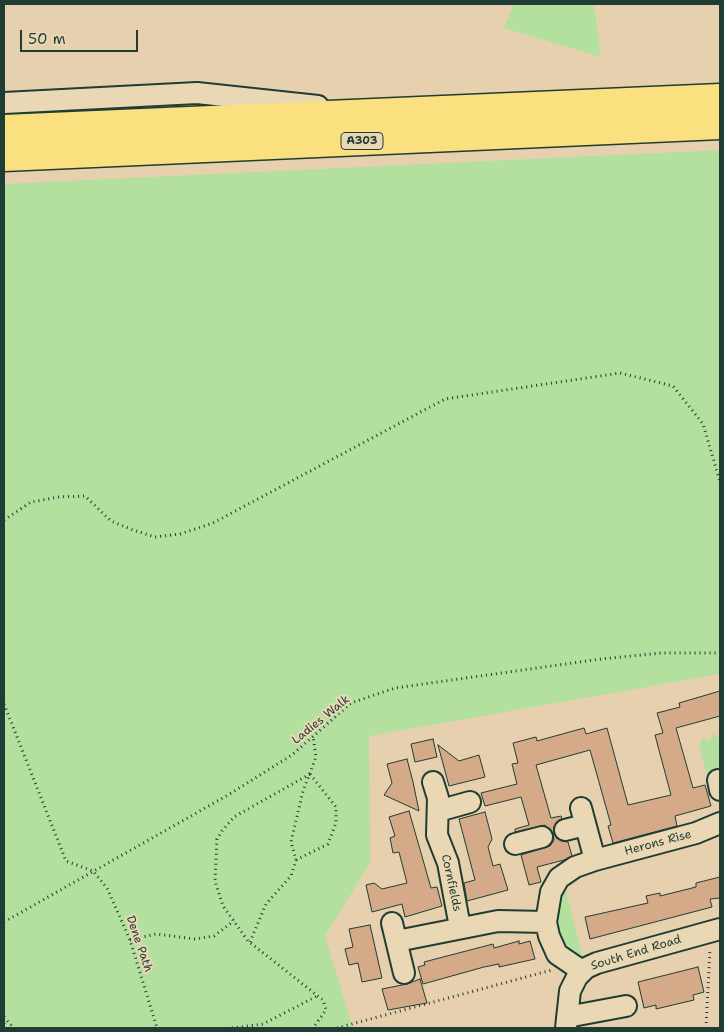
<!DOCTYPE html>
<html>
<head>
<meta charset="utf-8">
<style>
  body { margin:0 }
  #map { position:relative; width:724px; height:1032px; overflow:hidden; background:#e7d0ad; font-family:"Shantell Sans",sans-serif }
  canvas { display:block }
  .frame { position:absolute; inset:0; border:5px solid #1f3d34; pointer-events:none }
  .scale { position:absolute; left:20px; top:30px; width:118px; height:22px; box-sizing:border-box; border:2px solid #1f3d34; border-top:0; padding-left:6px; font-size:15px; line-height:18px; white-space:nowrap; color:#1f3d34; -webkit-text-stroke:4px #ead8b5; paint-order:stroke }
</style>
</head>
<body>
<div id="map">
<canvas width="724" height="1032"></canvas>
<div class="frame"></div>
<div class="scale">50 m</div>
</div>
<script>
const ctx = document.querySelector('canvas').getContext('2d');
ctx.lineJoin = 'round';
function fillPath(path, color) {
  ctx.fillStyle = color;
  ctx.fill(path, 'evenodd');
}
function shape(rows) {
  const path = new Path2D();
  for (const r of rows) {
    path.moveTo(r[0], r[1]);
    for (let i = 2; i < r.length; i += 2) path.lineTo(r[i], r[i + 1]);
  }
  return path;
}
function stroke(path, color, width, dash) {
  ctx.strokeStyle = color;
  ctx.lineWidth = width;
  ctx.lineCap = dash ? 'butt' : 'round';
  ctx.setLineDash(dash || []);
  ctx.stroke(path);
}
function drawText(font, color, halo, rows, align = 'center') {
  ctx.font = font + ' "Shantell Sans",sans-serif';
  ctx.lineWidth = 4;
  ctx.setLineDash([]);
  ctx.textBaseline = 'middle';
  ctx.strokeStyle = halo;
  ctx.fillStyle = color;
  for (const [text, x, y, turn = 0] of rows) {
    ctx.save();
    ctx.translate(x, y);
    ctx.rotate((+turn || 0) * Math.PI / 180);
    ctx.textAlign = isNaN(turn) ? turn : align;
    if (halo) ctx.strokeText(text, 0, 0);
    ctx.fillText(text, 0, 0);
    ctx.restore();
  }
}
const green = shape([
  [514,4,594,4,601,57,504,28],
  [720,150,720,674,369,736,370,863,325,936,353,1028,4,1028,4,184],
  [713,734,719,737,720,742,720,773,712,775,707,774,705,769,699,745,703,738,705,737,707,740,712,739,711,735],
  [564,883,583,958,574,957,561,944,554,917]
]);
const building = shape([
  [720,691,720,716,676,728,693,788,705,785,711,806,675,816,677,826,613,843,608,826,611,825,590,750,536,765,551,818,561,816,562,819,554,826,554,833,561,841,568,842,572,856,564,860,537,867,541,882,529,885,521,855,550,846,554,840,553,834,545,825,515,832,515,829,529,825,521,797,485,806,481,793,517,784,512,764,518,763,513,743,536,737,537,741,584,728,586,734,607,728,628,805,671,795,655,735,663,733,657,713,680,707,679,703,720,691],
  [433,739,437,757,415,762,411,744,433,739],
  [438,745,459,761,479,755,485,777,449,786,438,745],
  [407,759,413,782,419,811,384,795,392,783,387,764,407,759],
  [409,811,431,888,437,887,442,906,405,917,402,904,372,912,366,885,374,883,382,889,407,883,399,852,393,853,390,838,395,836,389,817,409,811],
  [485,812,492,839,488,847,493,866,500,864,508,890,467,901,464,883,475,880,459,819,485,812],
  [720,877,720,898,710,899,712,907,590,939,585,917,648,903,646,896,660,893,660,896,696,887,696,883,720,877],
  [370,925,382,978,362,982,358,963,349,965,345,949,353,947,349,929,370,925],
  [519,941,519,944,530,941,535,959,499,967,499,964,484,967,423,984,418,967,425,965,424,962,493,944,494,948,519,941],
  [698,967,704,992,693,995,694,1000,656,1009,656,1005,644,1008,638,982,698,967],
  [420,979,427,1003,388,1010,382,989,407,984,420,979]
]);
const path = shape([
  [4,520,31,502,59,497,85,496,111,521,133,530,155,537,180,534,213,523,445,399,620,373,673,386,703,424,720,482],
  [4,704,66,861,93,871,107,888,130,940,157,1028],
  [310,774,234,817,222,831,217,839,215,881,223,906,248,941,323,1000,326,1010,313,1028],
  [296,860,328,844,336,823,336,807,310,774],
  [4,922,228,795,292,755,351,703,395,688,601,659,661,653,720,653],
  [130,940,156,934,195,939,214,936,234,921],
  [250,942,266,904,291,876,296,860,291,842,303,791,316,757,313,736],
  [4,1017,14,1028],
  [4,1023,4,1028],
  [232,1028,263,1024,319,995],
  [337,1028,552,970],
  [706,1028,710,949]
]);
const minor = shape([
  [4,103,197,93,318,106],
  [718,780,720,790],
  [433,782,438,798,437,835,448,863,460,927],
  [581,808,595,860],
  [438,811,470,802],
  [565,830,585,825],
  [515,844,542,837],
  [392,923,404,973],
  [397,941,498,921,546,922],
  [582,971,557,954,549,936,546,922,551,892,559,878,575,867,595,860,696,833,720,823],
  [567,1017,626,1006],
  [566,1028,570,991,577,977,586,968,597,963,720,929]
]);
const highway = shape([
  [4,129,720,98],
  [4,157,720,125]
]);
const shields = [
  [362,141,42]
];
const shieldNames = [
  ["A303",362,141]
];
const streetNames = [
  ["Ladies Walk",321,720,-39],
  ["Herons Rise",658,843,-15],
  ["Cornfields",451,883,78],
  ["Dene Path",139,944,71],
  ["South End Road",636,953,-17]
];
fillPath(green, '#b3e09e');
fillPath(building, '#d4aa89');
stroke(building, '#1f3d34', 1);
stroke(minor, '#1f3d34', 24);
stroke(highway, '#1f3d34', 31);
stroke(path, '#1f3d34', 3, [1, 4]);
stroke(minor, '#ead8b5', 20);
stroke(highway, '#fbe080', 28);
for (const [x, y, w] of shields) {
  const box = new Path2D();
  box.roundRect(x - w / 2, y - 8.5, w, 17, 4);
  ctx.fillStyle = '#ead8b5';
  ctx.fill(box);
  stroke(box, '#1f3d34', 1);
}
drawText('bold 11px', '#1f3d34', null, shieldNames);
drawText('12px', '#1f3d34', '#ead8b5', streetNames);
</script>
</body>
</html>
